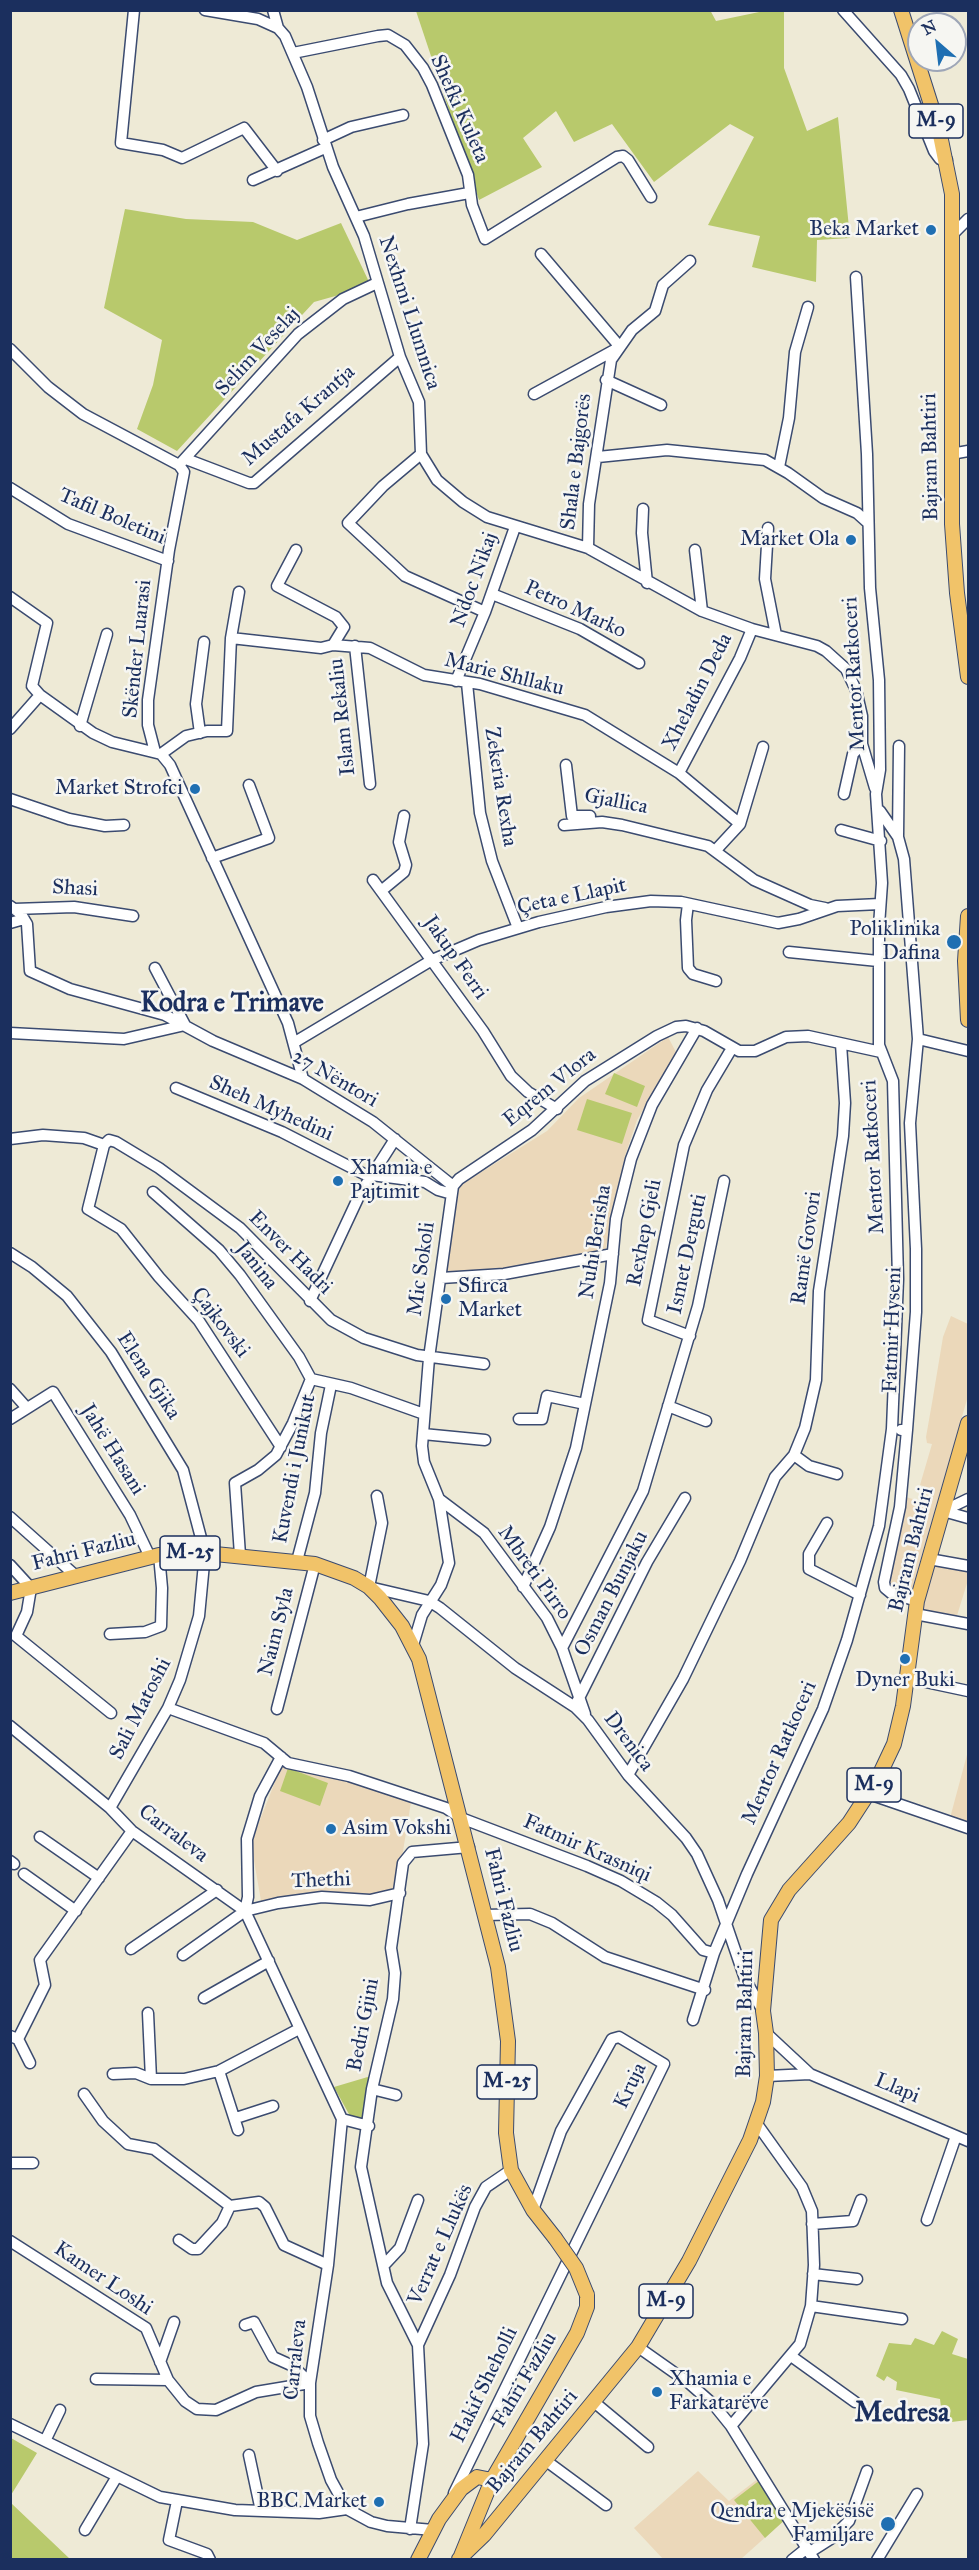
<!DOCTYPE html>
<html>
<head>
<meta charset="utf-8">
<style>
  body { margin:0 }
  #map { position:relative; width:979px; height:2570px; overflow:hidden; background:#eeead6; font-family:"IM FELL Great Primer",serif }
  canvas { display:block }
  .frame { position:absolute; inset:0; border:12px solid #1b2f5e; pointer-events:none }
  .north { position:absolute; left:907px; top:12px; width:60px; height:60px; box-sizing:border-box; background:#f6f6f2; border:2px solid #9ea6b7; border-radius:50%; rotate:332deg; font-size:16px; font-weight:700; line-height:24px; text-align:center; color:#1b2f5e }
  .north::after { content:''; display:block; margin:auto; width:21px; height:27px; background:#1f6fb2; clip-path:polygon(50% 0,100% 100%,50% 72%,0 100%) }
</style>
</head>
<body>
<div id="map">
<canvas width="979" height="2570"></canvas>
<div class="frame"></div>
<div class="north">N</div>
</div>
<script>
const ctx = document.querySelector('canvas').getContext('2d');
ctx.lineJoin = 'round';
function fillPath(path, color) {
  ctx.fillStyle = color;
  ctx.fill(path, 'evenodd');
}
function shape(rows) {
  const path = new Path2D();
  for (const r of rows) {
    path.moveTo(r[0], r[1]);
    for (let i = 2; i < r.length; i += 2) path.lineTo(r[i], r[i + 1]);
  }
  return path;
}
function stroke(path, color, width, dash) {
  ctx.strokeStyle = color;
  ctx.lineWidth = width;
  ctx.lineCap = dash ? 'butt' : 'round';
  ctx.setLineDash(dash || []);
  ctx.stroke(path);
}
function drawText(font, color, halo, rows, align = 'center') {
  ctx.font = font + ' "IM FELL Great Primer",serif';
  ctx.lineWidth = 5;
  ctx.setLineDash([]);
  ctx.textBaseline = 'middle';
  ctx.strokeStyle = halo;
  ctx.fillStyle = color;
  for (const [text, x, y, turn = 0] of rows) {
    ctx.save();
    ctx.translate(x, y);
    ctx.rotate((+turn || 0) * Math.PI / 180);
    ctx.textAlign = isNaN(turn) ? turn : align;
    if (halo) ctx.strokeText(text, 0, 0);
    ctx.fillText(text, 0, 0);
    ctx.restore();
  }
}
const built = shape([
  [668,1037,677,1054,637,1120,625,1156,605,1252,501,1271,446,1275,459,1186,547,1131,579,1098],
  [951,1316,968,1324,968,1396,910,1596,887,1587,906,1497,919,1501,921,1494,923,1486,920,1485,932,1444,927,1443,926,1437,932,1403,943,1337],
  [929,1559,968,1568,968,1580,955,1622,915,1614],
  [968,1751,968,1824,950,1818],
  [282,1764,349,1781,411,1802,397,1888,385,1895,321,1895,261,1901,251,1843],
  [698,2471,729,2501,759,2478,788,2517,741,2559,663,2559,634,2528]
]);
const green = shape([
  [710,10,716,21,764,11,784,11,784,68,807,131,838,117,850,238,817,240,816,282,752,267,760,236,708,225,754,137,730,124,654,182,612,124,574,142,556,111,523,138,542,167,479,200,416,11],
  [125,209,186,219,253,222,297,240,341,223,371,286,314,302,177,451,137,429,153,385,162,340,104,308],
  [614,1073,645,1086,637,1107,605,1094],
  [587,1099,632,1113,622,1144,577,1130],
  [288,1768,328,1783,320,1806,280,1791],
  [371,2076,365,2121,350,2116,334,2087],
  [942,2331,958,2339,952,2354,968,2359,968,2420,943,2423,940,2399,896,2390,897,2382,887,2376,884,2381,876,2376,889,2343,911,2345,915,2338,934,2345],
  [11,2438,37,2453,11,2495],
  [760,2480,788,2517,765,2538,734,2500],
  [11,2503,70,2559,11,2559]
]);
const minor = shape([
  [134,10,121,143,163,150,182,158,244,128,277,171],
  [205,10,258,19,278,28,285,36,307,87,333,167,364,236,400,357,419,402,421,454,437,480,463,502,487,517,588,548,702,611,752,629,817,646,826,651,846,669,856,690,862,716,862,744,875,788],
  [273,10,278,28],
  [843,10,901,75,909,89,934,151,940,159,947,160],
  [293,53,378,36,388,35,405,45,423,68,432,85,468,175,472,205,485,239,617,157,623,156,628,160,651,197],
  [323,140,351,127,403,115],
  [253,180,325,148],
  [356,217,408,204,469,193],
  [953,234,968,219],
  [10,349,48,387,83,414,179,465,184,472,169,550,148,700,148,725,155,752],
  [606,380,661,405],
  [534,394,620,347,541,254],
  [421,454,383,486,348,523,405,576,485,612],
  [951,454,968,451],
  [598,457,667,450,765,460,788,473,823,498,857,513,867,522],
  [186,459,249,483,254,483,400,357],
  [179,465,298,334,343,299,377,283],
  [779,467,789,418,795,352,808,307],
  [10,488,68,524,168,561],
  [643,509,642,533,647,583],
  [768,528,765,579,776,635],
  [588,548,589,504,611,360,632,330,655,311,663,285,690,261],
  [296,550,277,586,336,617,344,627,333,645],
  [695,550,702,611],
  [492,594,580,629,639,663],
  [10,597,47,623,32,686,40,695,93,733,112,742,161,754,170,765,288,1023,303,1079],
  [231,638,321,648,333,645,370,648,424,675,480,684,585,715,679,773,740,824],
  [355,646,370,784],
  [456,681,485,612,515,527],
  [467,683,480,813,492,861,518,928],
  [80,726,107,634],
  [10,729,40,695],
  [200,733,196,704,204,642],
  [161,754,186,736,207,731,227,731,231,638,239,592],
  [566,765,572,816,590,816],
  [679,773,740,658,752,629],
  [844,794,853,754,862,744],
  [10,799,69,819,105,826,124,825],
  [880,811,898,837,904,859,918,1039,968,1051],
  [404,816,399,842,406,865,404,872,381,891,483,1031,511,1076,528,1092,557,1109],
  [564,825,602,822,622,825,708,846,754,880,810,905,825,908],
  [841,830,881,841],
  [898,837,899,746],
  [715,851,740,824,763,747],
  [212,858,269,838,249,785],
  [373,880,381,891],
  [688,904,686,920,688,968,693,974,716,981],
  [10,906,21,914,27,924,30,971,70,989,165,1015,213,1041,303,1079,373,1122,453,1186],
  [14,909,74,907,133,916],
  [10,923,24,919],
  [789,952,878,961],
  [10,1033,124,1039,185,1025,155,968],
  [295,1042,432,960,479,940,539,922,606,907,651,901,681,902,778,923,799,919,837,906,880,904],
  [176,1088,282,1132,364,1174,425,1182,438,1190,452,1194],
  [10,1139,43,1135,84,1138,104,1145,109,1140,116,1142,159,1168,240,1228,331,1320,364,1338,417,1355,484,1364],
  [104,1145,88,1209,121,1229,159,1277,199,1321,281,1447],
  [453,1186,459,1179,532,1130,585,1081,657,1036,676,1027,686,1026,704,1031,739,1051,755,1051,786,1037,808,1036,881,1052],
  [153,1192,219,1250,240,1275,299,1357,311,1379],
  [10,1253,32,1267,67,1296,111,1352,183,1470,205,1553,199,1616,180,1680,168,1708,110,1808],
  [441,1278,504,1274,613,1254],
  [310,1301,360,1194,395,1139],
  [690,1336,648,1320,684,1145,707,1090,732,1048],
  [311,1379,351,1388,424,1414],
  [10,1389,26,1407],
  [668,1406,706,1421],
  [10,1419,53,1392,130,1515,150,1557],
  [519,1419,542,1419,547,1396,585,1404],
  [901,1430,907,1430,900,1507,884,1582,885,1588,891,1593,917,1601],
  [907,1430,916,1312,916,1249,910,1123,918,1039],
  [423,1434,485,1440],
  [794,1455,809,1466,837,1474],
  [377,1496,382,1523,369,1587,429,1601,440,1608,515,1668,575,1707,588,1720,628,1775,686,1838,697,1854,718,1900,745,1979,763,2011],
  [439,1499,484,1533,547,1618,562,1648,585,1714],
  [943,1511,968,1499],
  [943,1511,968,1518],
  [10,1517,76,1576],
  [827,1523,809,1554,809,1569,860,1595],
  [240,1555,235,1483,258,1470,276,1455,293,1423,311,1379],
  [929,1559,968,1566],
  [297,1561,315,1493,321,1433,331,1385],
  [10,1565,31,1588,27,1612,16,1636,111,1713],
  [523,1587,550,1527,576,1448,610,1283,616,1219,631,1159,652,1105,697,1028],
  [915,1614,968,1624],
  [110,1634,145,1632,161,1626,162,1588,159,1555],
  [413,1645,422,1615,441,1585,449,1563,439,1499,424,1462,422,1446,429,1358,453,1186],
  [562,1648,643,1491,698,1306,724,1181],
  [907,1678,968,1691],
  [577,1702,647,1562,685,1498],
  [168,1708,264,1743,288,1763,349,1776,446,1808,461,1818,587,1866,621,1881,656,1902,672,1915,703,1950,714,1953],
  [277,1709,315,1564],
  [10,1726,110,1808,132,1831,245,1911,342,2119,328,2265,310,2383,310,2416,318,2443,331,2480,347,2509,371,2522,387,2526,433,2530],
  [628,1775,683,1679,740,1561,775,1477,794,1455,805,1428,816,1380,819,1291,843,1136,845,1103,841,1044],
  [869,1794,968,1828],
  [40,1837,99,1878],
  [10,1861,14,1864],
  [24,1874,76,1911],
  [245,1911,248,1897,247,1839,260,1796,281,1757],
  [485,1915,530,1914,552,1923,605,1957,705,1990],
  [131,1949,217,1890],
  [183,1955,245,1911,278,1903,322,1897,370,1900,400,1893],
  [204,1998,269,1961],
  [148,2013,151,2079],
  [693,2020,714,1953,747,1874,823,1709,847,1640,879,1526,892,1429,898,1279,893,1081,879,1045,879,926,882,883,876,794,880,770,879,680,870,588,867,454,856,277],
  [766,2033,810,2074,968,2141],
  [10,2036,18,2039,30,2063],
  [18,2039,45,1985,40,1960,132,1831],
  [219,2071,238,2130],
  [113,2074,136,2073,151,2079,184,2079,219,2071,299,2029],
  [767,2076,810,2074],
  [372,2089,396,2095],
  [84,2094,103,2121,128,2144,154,2149,230,2206,259,2202,265,2207,284,2245,328,2265],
  [236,2118,273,2106],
  [342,2119,369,2126],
  [10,2163,33,2163],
  [927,2220,956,2136],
  [812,2224,853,2221,861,2200],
  [179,2240,192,2249,198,2249,222,2223,230,2206],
  [10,2241,146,2328,168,2380,185,2401,197,2409,216,2410,256,2392,310,2383],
  [385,2264,400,2248,418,2200],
  [813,2274,857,2279],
  [811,2306,902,2319],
  [245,2325,254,2322,273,2357,293,2366,310,2383],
  [418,2345,450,2275,475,2207,486,2187,511,2170],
  [638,2347,689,2383,714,2405,731,2426,814,2560],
  [791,2356,855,2402],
  [160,2362,174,2322],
  [96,2379,168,2380],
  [594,2402,648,2447],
  [10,2424,160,2497,235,2510,319,2513,347,2509],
  [731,2426,800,2344,811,2306,814,2265,812,2211,802,2187,757,2124],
  [45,2441,60,2410],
  [249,2455,261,2511],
  [545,2460,606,2505],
  [454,2493,664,2064,619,2037,612,2039,561,2131,533,2210],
  [177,2501,169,2540,207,2554,210,2560],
  [410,2529,423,2444,418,2345,387,2283,361,2167,372,2089,393,1999,395,1973,391,1948,403,1863,412,1852,469,1847],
  [85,2530,116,2478],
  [810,2552,832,2538,849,2521,867,2471],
  [792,2560,807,2548],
  [877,2560,917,2494]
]);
const major = shape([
  [901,10,939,130,952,194,952,524,957,593,968,677],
  [968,916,965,961,968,1020],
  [10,1593,159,1555,205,1553,315,1564,354,1578,369,1587,380,1598,402,1626,419,1659,498,1967,508,2041,506,2133,511,2170,533,2210,555,2238],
  [461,2556,492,2480,577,2333,587,2307,587,2295],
  [459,2559,484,2535,638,2347,689,2261,750,2140,763,2102,767,2076,766,2033,763,2011,771,1920,789,1890,849,1823,877,1780,894,1744,903,1706,917,1601,968,1423],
  [418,2560,439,2519,461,2489,477,2477,492,2480]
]);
const majorBridge = shape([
  [555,2238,576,2268,587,2295]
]);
const markers = [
  [931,230,6,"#1f6fb2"],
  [851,540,6,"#1f6fb2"],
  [195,789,6,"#1f6fb2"],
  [954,942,8,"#1f6fb2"],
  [338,1181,6,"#1f6fb2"],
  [446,1299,6,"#1f6fb2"],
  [905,1659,6,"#1f6fb2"],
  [331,1829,6,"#1f6fb2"],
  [657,2392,6,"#1f6fb2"],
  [379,2502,6,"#1f6fb2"],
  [888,2524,8,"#1f6fb2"]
];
const shields = [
  [936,121,54],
  [190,1553,60],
  [874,1785,54],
  [507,2082,60],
  [666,2301,54]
];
const shieldNames = [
  ["M-9",936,121],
  ["M-25",190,1553],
  ["M-9",874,1785],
  ["M-25",507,2082],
  ["M-9",666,2301]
];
const streetNames = [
  ["Shefki Kuleta",459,109,66],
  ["Nexhmi Llumnica",409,313,72],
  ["Selim Veselaj",258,352,-47],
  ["Mustafa Krantja",299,416,-41],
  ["Bajram Bahtiri",931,457,-91],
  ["Shala e Bajgorës",577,462,-83],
  ["Tafil Boletini",112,517,23],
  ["Ndoc Nikaj",475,580,-70],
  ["Petro Marko",575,610,25],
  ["Skënder Luarasi",138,649,-84],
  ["Mentor Ratkoceri",855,674,-93],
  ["Marie Shllaku",504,675,14],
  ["Xheladin Deda",698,692,-63],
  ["Islam Rekaliu",343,717,-96],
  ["Zekeria Rexha",500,787,81],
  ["Gjallica",616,802,11],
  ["Shasi",75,889,3],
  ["Çeta e Llapit",572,897,-12],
  ["Jakup Ferri",455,958,55],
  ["27 Nëntori",335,1079,30],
  ["Eqrem Vlora",550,1088,-39],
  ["Sheh Myhedini",271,1109,24],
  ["Mentor Ratkoceri",874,1157,-93],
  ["Rexhep Gjeli",645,1233,-79],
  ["Nuhi Berisha",596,1242,-81],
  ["Ramë Govori",807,1248,-82],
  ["Enver Hadri",290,1253,45],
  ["Ismet Derguti",688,1254,-78],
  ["Janina",256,1266,52],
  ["Mic Sokoli",422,1269,-82],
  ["Çajkovski",220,1323,53],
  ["Fatmir Hyseni",893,1330,-88],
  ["Elena Gjika",148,1376,57],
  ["Jahë Hasani",112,1450,58],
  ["Kuvendi i Junikut",295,1469,-79],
  ["Bajram Bahtiri",912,1550,-76],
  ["Fahri Fazliu",84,1552,-14],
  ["Mbreti Pirro",534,1573,54],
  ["Osman Bunjaku",612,1594,-63],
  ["Naim Syla",277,1632,-76],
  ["Sali Matoshi",141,1709,-63],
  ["Drenica",628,1742,53],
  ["Mentor Ratkoceri",780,1753,-66],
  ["Carraleva",173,1834,37],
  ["Fatmir Krasniqi",587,1849,24],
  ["Thethi",321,1881,-2],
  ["Fahri Fazliu",503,1900,76],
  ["Bajram Bahtiri",746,2014,-89],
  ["Bedri Gjini",364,2025,-79],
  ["Kruja",631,2086,-64],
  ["Llapi",897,2089,23],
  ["Verrat e Llukës",441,2245,-66],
  ["Kamer Loshi",103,2279,34],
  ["Carraleva",296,2360,-84],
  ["Fahri Fazliu",525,2380,-59],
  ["Hakif Sheholli",485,2385,-64],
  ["Bajram Bahtiri",533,2442,-50]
];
const poiNames = [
  ["Beka Market",919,230],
  ["Market Ola",839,540],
  ["Market Strofci",183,789],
  ["Poliklinika",940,930],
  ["Dafina",940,954],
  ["Xhamia e",350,1169,"left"],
  ["Pajtimit",350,1193,"left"],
  ["Sfirca",458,1287,"left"],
  ["Market",458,1311,"left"],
  ["Dyner Buki",905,1681,"center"],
  ["Asim Vokshi",343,1829,"left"],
  ["Xhamia e",669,2380,"left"],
  ["Farkatarëve",669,2404,"left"],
  ["BBC Market",367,2502],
  ["Qendra e Mjekësisë",874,2512],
  ["Familjare",874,2536]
];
const districtNames = [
  ["Kodra e Trimave",232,1004],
  ["Medresa",902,2414]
];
fillPath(built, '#ebd8ba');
fillPath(green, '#b8c96c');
stroke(minor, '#3b4b70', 13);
stroke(major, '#3b4b70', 16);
stroke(minor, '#fff', 10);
stroke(major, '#f1c369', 14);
stroke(majorBridge, '#3b4b70', 16, []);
stroke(majorBridge, '#f1c369', 14);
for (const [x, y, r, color] of markers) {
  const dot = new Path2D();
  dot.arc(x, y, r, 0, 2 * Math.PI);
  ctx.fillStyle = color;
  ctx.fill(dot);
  stroke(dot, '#f6f6f2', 2);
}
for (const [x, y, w] of shields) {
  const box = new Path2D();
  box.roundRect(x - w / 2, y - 17, w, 34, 4.5);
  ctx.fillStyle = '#f6f6f2';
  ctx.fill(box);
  stroke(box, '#1b2f5e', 1.5);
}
drawText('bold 20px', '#1b2f5e', null, shieldNames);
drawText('21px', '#1b2f5e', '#f6f6f2', streetNames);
drawText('21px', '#1b2f5e', '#f6f6f2', poiNames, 'right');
drawText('bold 27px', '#1b2f5e', '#f6f6f2', districtNames);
</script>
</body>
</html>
